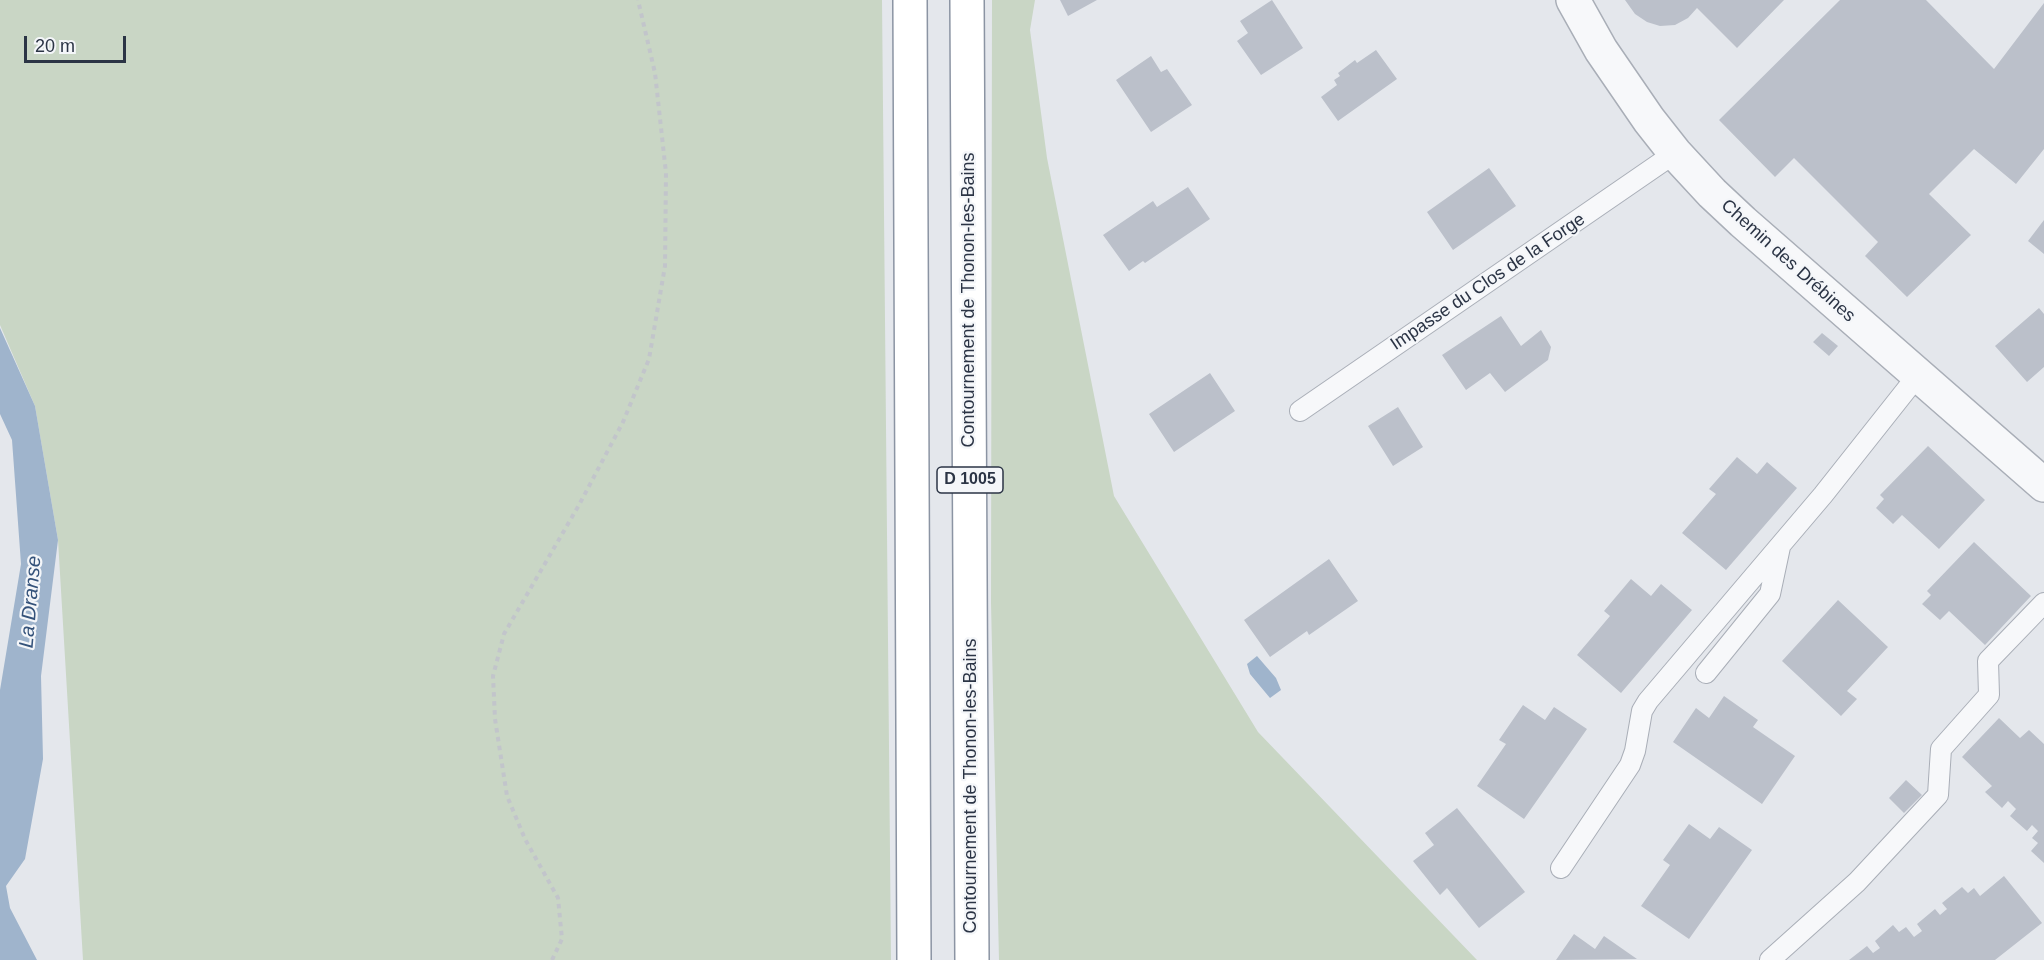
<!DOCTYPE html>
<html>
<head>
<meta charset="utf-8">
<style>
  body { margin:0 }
  #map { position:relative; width:2044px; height:960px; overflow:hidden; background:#e4e7ec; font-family:Helvetica,sans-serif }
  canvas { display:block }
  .scale { position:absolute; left:24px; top:36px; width:102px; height:27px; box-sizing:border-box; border:3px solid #2b3445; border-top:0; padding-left:8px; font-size:18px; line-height:21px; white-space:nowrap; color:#2b3445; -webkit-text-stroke:4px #f4f6f9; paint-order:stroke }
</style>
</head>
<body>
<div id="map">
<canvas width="2044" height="960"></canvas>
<div class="scale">20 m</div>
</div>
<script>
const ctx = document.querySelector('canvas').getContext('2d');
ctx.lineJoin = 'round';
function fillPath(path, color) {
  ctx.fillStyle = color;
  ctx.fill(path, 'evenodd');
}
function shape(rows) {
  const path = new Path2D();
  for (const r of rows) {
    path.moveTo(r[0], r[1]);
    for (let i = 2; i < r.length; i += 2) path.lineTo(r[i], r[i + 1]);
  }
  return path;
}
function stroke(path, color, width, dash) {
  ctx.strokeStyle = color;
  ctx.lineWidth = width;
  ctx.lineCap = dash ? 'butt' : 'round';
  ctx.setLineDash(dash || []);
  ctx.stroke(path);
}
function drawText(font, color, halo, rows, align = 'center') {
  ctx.font = font + ' Helvetica,sans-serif';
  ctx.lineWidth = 4.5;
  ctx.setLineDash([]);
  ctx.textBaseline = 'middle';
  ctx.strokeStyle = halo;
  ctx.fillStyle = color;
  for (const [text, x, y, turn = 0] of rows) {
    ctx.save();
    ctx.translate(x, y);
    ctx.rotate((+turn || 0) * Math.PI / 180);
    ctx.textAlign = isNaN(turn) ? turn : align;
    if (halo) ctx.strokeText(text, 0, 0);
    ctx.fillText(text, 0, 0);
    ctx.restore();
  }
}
const green = shape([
  [0,0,882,0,891,960,83,960,58,540,35,406,0,325],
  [992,0,1035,0,1030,30,1047,158,1114,496,1258,732,1477,960,999,960,991,603]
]);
const water = shape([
  [0,328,35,406,58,540,41,676,43,759,25,859,6,886,10,908,37,960,0,960,0,690,21,564,12,440,0,414],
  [1257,656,1276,678,1281,690,1270,698,1250,674,1247,664]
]);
const building = shape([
  [1060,0,1097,0,1068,16],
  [1272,0,1303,48,1261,75,1237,41,1248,33,1240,21],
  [1625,0,1784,0,1737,48,1697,8,1688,18,1675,25,1660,26,1647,22,1635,14],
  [1840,0,1926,0,1994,69,2044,3,2044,149,2016,184,1974,149,1929,194,1971,235,1907,297,1865,256,1878,242,1794,158,1775,177,1719,120],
  [1376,50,1397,79,1338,121,1321,97,1337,85,1334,80,1340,76,1338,73,1355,60,1357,63],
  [1151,56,1161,72,1167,69,1192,105,1151,132,1116,80],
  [1489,168,1516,206,1453,250,1427,212],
  [1188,187,1210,219,1145,263,1143,261,1129,271,1103,235,1153,201,1157,207],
  [2044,220,2044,254,2028,241],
  [2039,308,2044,314,2044,367,2027,382,1995,346],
  [1501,316,1521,346,1541,330,1551,347,1548,360,1505,392,1490,373,1466,390,1442,355],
  [1822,333,1838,346,1829,356,1813,342],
  [1210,373,1235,411,1174,452,1149,414],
  [1398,407,1423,447,1393,466,1368,426],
  [1928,446,1985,500,1939,549,1902,515,1893,524,1876,508,1884,499,1880,495],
  [1737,457,1757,474,1767,462,1797,488,1726,570,1682,533,1716,494,1709,489],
  [1974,542,2031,596,1985,645,1949,611,1940,620,1922,604,1931,595,1927,591],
  [1329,559,1358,601,1309,635,1307,631,1270,657,1244,620],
  [1631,579,1651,596,1661,584,1692,610,1621,693,1577,655,1610,616,1604,611],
  [1838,600,1888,647,1847,691,1857,699,1841,716,1782,661],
  [1724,696,1758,720,1753,727,1795,756,1762,804,1673,742,1696,708,1709,718],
  [1523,705,1545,720,1554,707,1587,729,1524,819,1477,786,1506,744,1499,740],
  [1999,718,2020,738,2029,730,2044,744,2044,863,2031,851,2038,843,2032,838,2038,831,2032,825,2027,831,2010,816,2016,809,2008,801,2002,808,1985,792,1992,786,1962,757],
  [1906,780,1922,795,1904,813,1889,798],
  [1457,808,1525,892,1479,928,1447,888,1440,895,1413,861,1434,845,1425,833],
  [1689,824,1710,839,1719,827,1752,850,1689,939,1641,906,1670,865,1663,860],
  [2004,876,2042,923,1995,960,1849,960,1867,946,1873,953,1880,948,1875,941,1893,925,1899,932,1906,927,1914,937,1922,931,1917,924,1935,909,1940,915,1947,909,1942,903,1962,887,1968,893,1974,888,1980,896],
  [1574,934,1595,949,1604,936,1637,959,1556,960]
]);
const path = shape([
  [552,960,562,939,558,898,525,839,507,796,495,719,493,676,504,634,579,505,623,422,649,359,665,266,666,173,655,73,638,0]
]);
const service = shape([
  [1300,411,1675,153],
  [1706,673,1770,594,1780,547],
  [1561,868,1630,765,1635,751,1642,711,1648,701,1823,495,1918,375],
  [1770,960,1857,882,1938,795,1941,749,1989,695,1988,661,2044,603]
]);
const minor = shape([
  [1573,0,1601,50,1649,120,1675,153,1712,193,1743,222,2044,485]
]);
const trunk = shape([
  [910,0,914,960],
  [967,0,972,960]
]);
const shields = [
  [970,480,66]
];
const shieldNames = [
  ["D 1005",970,480]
];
const streetNames = [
  ["Chemin des Drébines",1788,261,42],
  ["Impasse du Clos de la Forge",1488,282,-34],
  ["Contournement de Thonon-les-Bains",969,300,-90],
  ["Contournement de Thonon-les-Bains",971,786,-90]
];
const waterNames = [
  ["La Dranse",31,602,-85]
];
fillPath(green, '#c9d6c5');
fillPath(water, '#9fb4cc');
fillPath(building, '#bbc0ca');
stroke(service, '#a9aeb7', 22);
stroke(minor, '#a9aeb7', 36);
stroke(trunk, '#8b94a3', 36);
stroke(path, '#c2c5cb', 4, [4.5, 4.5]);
stroke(service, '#f7f8fa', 20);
stroke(minor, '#f7f8fa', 33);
stroke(trunk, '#fff', 33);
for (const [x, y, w] of shields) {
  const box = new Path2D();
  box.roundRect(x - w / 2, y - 13, w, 26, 4.5);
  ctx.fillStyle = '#f4f6f9';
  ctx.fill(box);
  stroke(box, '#2b3445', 1.5);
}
drawText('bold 16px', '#2b3445', null, shieldNames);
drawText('18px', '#2b3445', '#f4f6f9', streetNames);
drawText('italic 20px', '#34527a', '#f4f6f9', waterNames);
</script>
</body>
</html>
